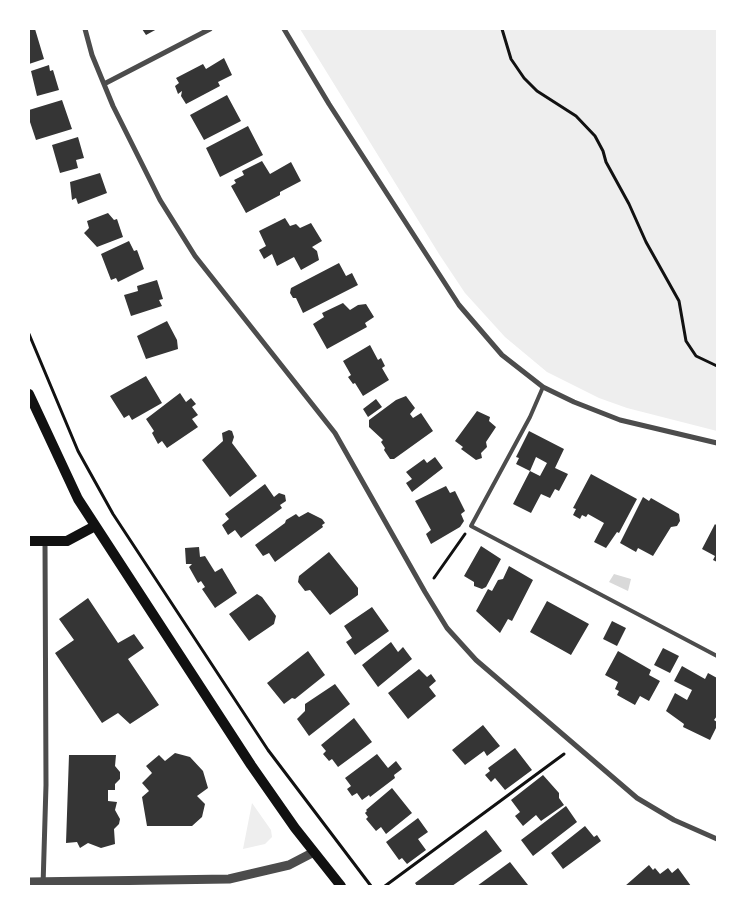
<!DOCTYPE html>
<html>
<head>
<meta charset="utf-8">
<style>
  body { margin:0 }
  #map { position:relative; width:746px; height:915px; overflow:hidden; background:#fff; font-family:"Space Grotesk",sans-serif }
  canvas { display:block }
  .frame { position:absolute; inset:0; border:30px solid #fff; pointer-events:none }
</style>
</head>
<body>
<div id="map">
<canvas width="746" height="915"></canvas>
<div class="frame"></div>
</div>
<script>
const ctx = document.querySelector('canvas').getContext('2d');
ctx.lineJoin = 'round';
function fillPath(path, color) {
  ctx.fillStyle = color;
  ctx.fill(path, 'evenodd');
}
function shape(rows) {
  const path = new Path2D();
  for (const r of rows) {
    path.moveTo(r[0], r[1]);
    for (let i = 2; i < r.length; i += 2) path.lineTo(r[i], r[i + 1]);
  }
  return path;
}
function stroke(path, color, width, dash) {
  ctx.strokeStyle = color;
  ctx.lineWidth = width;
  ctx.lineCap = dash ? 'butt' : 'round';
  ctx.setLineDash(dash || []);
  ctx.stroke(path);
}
const green = shape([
  [300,29,717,29,717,431,627,408,599,398,547,372,505,337,465,293,439,254],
  [252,803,271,830,272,837,265,844,243,849]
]);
const water = shape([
  [614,574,631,579,628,591,609,582]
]);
const building = shape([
  [29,29,35,29,44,59,29,64],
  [142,29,157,29,146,35],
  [224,58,232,75,218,82,220,86,186,104,181,96,182,91,178,94,175,86,179,83,176,78,203,64,206,69],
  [49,65,50,71,53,70,59,90,37,96,31,71],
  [227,95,241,121,204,140,190,115],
  [62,100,72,129,36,140,29,119,29,110],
  [248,126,263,155,220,177,206,148],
  [78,137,84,158,76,160,78,168,60,173,52,145],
  [262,161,270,174,291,162,301,181,280,192,280,195,246,213,231,186,236,183,234,180,244,175,242,171],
  [100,173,107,193,78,204,76,198,72,200,70,182],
  [108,213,114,220,117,219,123,237,97,247,84,233,89,228,87,221],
  [285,218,290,226,296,224,300,228,311,223,322,241,312,247,317,251,319,260,301,270,294,257,277,266,272,254,264,259,259,250,266,246,259,231],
  [129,241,134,251,137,250,144,269,118,282,116,278,111,280,101,254],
  [339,263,346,276,352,273,358,285,303,313,296,298,293,298,290,293,291,288],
  [157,280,163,299,159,300,162,306,131,316,124,295,138,291,137,286],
  [343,303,350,310,358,305,366,304,374,317,365,323,367,327,327,349,313,324,324,317,322,313],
  [167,321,177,340,178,349,146,359,137,336],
  [370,345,378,360,381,358,385,366,382,368,389,380,363,396,355,383,353,384,348,377,351,375,343,361],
  [146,376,162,403,132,420,129,415,124,418,110,396],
  [180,393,186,402,191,398,196,404,192,407,198,415,192,419,198,427,167,448,162,441,158,444,152,433,154,431,146,419],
  [406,396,415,408,410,414,413,418,421,413,433,431,394,459,390,459,384,450,385,448,381,442,383,440,369,427,369,420,396,400],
  [376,399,382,407,368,417,363,409],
  [477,411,490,417,489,421,496,427,486,442,487,447,481,453,482,458,476,460,461,449,463,447,455,441],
  [229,430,232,431,234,437,232,443,257,476,230,497,202,460,223,441,222,433],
  [529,431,564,449,555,468,568,474,559,491,555,489,550,498,541,494,531,513,513,504,530,471,540,476,547,463,536,457,530,471,516,464,519,458,516,457],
  [435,457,443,468,412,492,406,483,412,479,406,472,424,459,427,463],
  [591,474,637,499,619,533,617,532,606,548,594,542,604,523,588,514,586,517,582,515,580,519,573,515,576,509,573,508],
  [265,484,274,497,279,493,285,495,286,501,280,505,282,508,241,538,235,530,228,535,222,525,229,519,225,514],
  [446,486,450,493,455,491,465,511,461,514,464,521,460,527,431,544,426,534,431,530,415,501],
  [643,497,649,501,651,498,679,514,680,521,677,526,671,527,653,556,638,548,636,552,620,543],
  [308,512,322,519,325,523,322,525,323,527,275,562,269,553,263,556,255,545,285,523,286,520,296,514,299,517],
  [715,524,717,526,717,562,713,560,715,556,702,549],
  [481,546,501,559,486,587,482,589,474,586,474,582,464,576],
  [199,547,200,557,205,556,215,572,222,568,237,593,215,608,202,589,205,587,201,581,198,583,189,567,192,564,186,564,185,548],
  [329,552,358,588,358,595,330,615,310,590,305,591,298,582,299,576],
  [509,566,533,580,512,621,508,619,500,633,476,611,488,589,492,591,498,580,503,579],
  [257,594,262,597,276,616,274,624,249,641,229,614],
  [88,598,118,643,134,634,144,648,128,659,159,705,130,724,118,713,102,723,55,653,74,640,59,619],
  [547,601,589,624,571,655,530,632],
  [372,607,389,631,355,655,346,642,352,638,344,626],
  [612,621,626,628,617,646,603,639],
  [391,642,398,652,403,647,412,659,378,687,362,665],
  [663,648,679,656,670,673,654,665],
  [308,651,325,675,295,699,292,698,284,704,267,683],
  [618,651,651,670,649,675,660,681,649,701,640,696,635,705,617,695,619,691,615,689,618,682,605,675],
  [682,666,705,679,708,673,717,678,717,716,714,720,717,722,717,726,710,740,683,727,684,724,666,711,675,693,687,700,692,690,674,681],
  [419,669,427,677,431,674,436,681,429,687,436,696,408,719,388,693],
  [335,684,350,704,309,736,297,719,305,711,305,704],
  [354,718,372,742,338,767,332,759,329,761,323,754,326,751,321,745],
  [483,725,500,746,487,756,484,751,465,765,452,750],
  [515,748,532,770,505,790,495,778,491,782,485,775,490,771,488,768],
  [175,753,190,757,203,771,208,788,197,796,205,804,202,817,192,826,147,826,142,797,149,791,142,783,152,773,146,766,159,755,165,761],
  [377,754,388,768,396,761,402,769,394,775,395,778,370,797,369,795,362,800,357,793,352,796,347,789,351,786,345,778],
  [69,755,116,755,115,766,120,772,120,779,115,784,115,790,108,790,108,801,117,802,115,810,120,819,119,824,114,829,115,844,101,848,88,843,80,848,77,842,66,843],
  [543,775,559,793,559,798,564,805,541,821,536,815,523,826,515,816,520,812,511,800],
  [392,788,412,813,386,834,381,827,376,831,366,819,368,817,365,813,367,811,366,810],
  [566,806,577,822,533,856,521,840],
  [418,818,428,832,418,839,426,850,407,864,402,858,399,860,386,842],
  [585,826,594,837,597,835,601,841,563,869,551,853],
  [486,830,502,851,452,886,417,886,415,883],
  [510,862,528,885,525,886,477,886],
  [649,865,653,870,655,868,660,874,668,868,672,873,678,868,691,886,625,886]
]);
const path = shape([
  [502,29,511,59,524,78,537,91,576,116,595,136,603,151,606,162,629,204,646,242,679,301,686,341,696,356,717,366],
  [29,334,78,451,113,514,268,750,371,886],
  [434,578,465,534],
  [385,886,564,754]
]);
const service = shape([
  [543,387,530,417,471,526,717,656]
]);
const minor = shape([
  [85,29,92,55,113,106,160,200,195,256,335,433,425,592,447,628,476,660,637,798,674,820,717,839],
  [284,29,329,104,459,305,502,355,543,387,574,402,620,420,717,443],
  [104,84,210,29],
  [43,886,46,785,45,541]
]);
const tertiary = shape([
  [29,882,229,879,289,865,314,852]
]);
const secondary = shape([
  [29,394,78,499,251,765,295,828,341,886],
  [29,541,67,541,95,526]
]);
fillPath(green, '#eee');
fillPath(water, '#d9d9d9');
fillPath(building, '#353535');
stroke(path, '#111', 3);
stroke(service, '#4c4c4c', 4);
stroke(minor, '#4c4c4c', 5);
stroke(tertiary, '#4c4c4c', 9);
stroke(secondary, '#111', 10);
</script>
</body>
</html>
